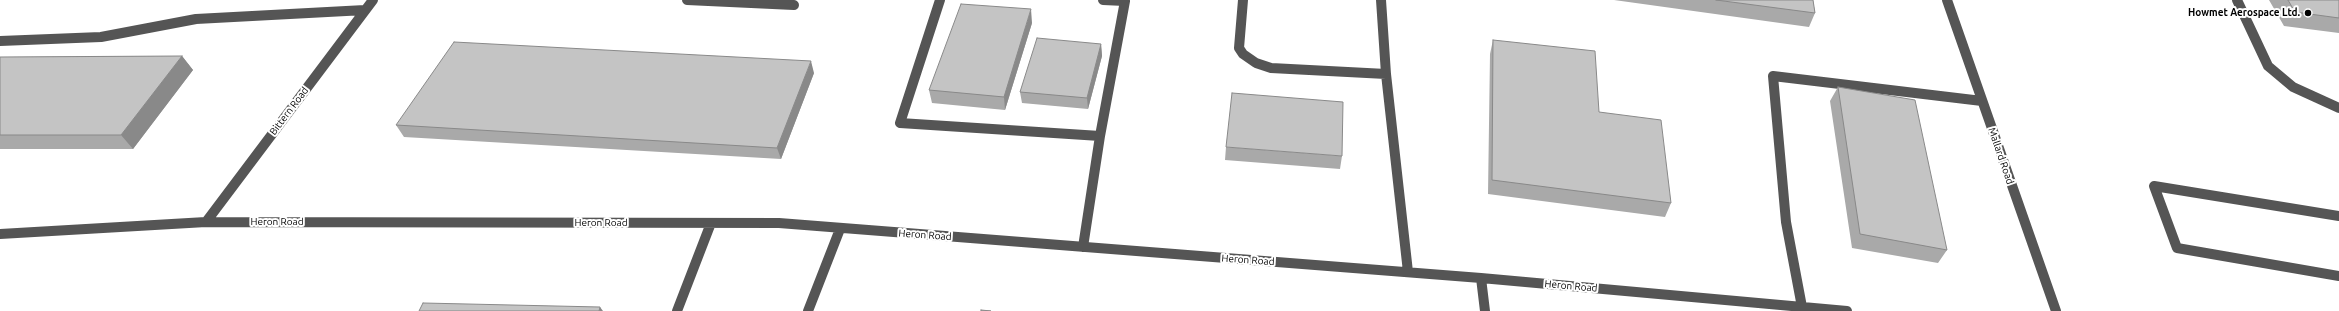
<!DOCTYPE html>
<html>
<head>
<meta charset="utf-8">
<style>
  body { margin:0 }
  canvas { display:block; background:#fff }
</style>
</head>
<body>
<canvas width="2339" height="311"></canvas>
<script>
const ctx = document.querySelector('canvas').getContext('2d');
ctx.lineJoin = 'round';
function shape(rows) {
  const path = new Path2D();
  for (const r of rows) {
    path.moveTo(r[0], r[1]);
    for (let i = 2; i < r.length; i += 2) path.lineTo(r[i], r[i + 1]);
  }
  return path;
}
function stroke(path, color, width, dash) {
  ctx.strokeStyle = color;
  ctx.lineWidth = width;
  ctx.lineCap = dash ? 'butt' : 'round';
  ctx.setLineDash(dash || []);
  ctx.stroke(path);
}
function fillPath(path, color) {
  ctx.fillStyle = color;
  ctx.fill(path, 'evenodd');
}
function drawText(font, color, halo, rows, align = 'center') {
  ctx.font = font + ' Ubuntu,sans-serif';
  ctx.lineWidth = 4;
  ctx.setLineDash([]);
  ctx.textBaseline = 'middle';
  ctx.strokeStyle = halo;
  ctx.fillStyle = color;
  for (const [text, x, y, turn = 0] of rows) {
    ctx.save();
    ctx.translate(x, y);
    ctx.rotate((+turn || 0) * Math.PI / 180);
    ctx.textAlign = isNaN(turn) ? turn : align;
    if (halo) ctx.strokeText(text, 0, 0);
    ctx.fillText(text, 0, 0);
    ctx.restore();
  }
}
const minor = shape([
  [687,0,794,5],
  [940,0,900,123,1100,136],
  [1243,0,1239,48,1243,54,1256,63,1271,68,1386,74],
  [1381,0,1386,74,1408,272],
  [1947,0,2056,311],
  [2237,0,2268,66,2293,87,2339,108],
  [0,41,101,37,196,19,365,10],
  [2339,216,2154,186,2177,248,2339,276],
  [206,222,373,0],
  [0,234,206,222,779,223,1481,278,1847,311],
  [1083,247,1100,136,1125,1,1103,0],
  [1481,278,1485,311],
  [1802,307,1786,222,1773,76,1982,101],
  [677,311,711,223],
  [808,311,840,229]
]);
const wall = shape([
  [1614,0,1813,0,1815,13,1809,27],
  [2269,0,2339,0,2339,33,2284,26],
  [1032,23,1005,110,932,103,929,90],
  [1493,40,1599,112,1671,203,1665,217,1488,194,1490,54],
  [1101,44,1102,56,1088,109,1022,103,1020,92],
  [182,56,193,70,133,149,0,149,0,57],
  [814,73,781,159,404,137,396,125],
  [1838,87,1947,250,1938,263,1852,248,1830,101],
  [1226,147,1342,156,1340,169,1225,160]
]);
const shadedWall = shape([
  [1031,9,1032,23,1005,110,1004,97],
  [1101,44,1102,56,1088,109,1087,98],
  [182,56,193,70,133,149,121,135],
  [811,61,814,73,781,159,777,148],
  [600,307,603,311,599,311]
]);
const building = shape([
  [1716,0,1813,0,1815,13,1716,0],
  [2288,0,2339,0,2339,18,2295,12,2288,0],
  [961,4,1031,9,1004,97,929,90,961,4],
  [1037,38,1101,44,1087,98,1020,92,1037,38],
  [1493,40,1595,51,1599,112,1661,120,1671,203,1492,180,1493,40],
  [454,42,811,61,777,148,396,125,454,42],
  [182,56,121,135,0,135,0,57,182,56],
  [1838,87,1915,100,1947,250,1860,234,1838,87],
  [1232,93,1343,102,1342,156,1226,147,1232,93],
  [423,303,600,307,599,311,419,311,423,303],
  [981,310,991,311,981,311,981,310]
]);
const markers = [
  [2308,13,4,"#000"]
];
const poiNames = [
  ["Howmet Aerospace Ltd.",2300,13]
];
const streetNames = [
  ["Bittern Road",289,111,-53],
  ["Mallard Road",2001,156,71],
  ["Heron Road",277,222],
  ["Heron Road",601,223],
  ["Heron Road",925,235,4],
  ["Heron Road",1248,260,4],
  ["Heron Road",1571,286,5]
];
stroke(minor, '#555', 10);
fillPath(wall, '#a9a9a9');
fillPath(shadedWall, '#898989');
fillPath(building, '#c4c4c4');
stroke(building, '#898989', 1);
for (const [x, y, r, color] of markers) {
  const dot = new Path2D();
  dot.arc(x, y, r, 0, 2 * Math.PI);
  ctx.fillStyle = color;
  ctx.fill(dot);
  stroke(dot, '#fff', 1.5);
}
drawText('bold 10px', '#000', '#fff', poiNames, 'right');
drawText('10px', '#000', '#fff', streetNames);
</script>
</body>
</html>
